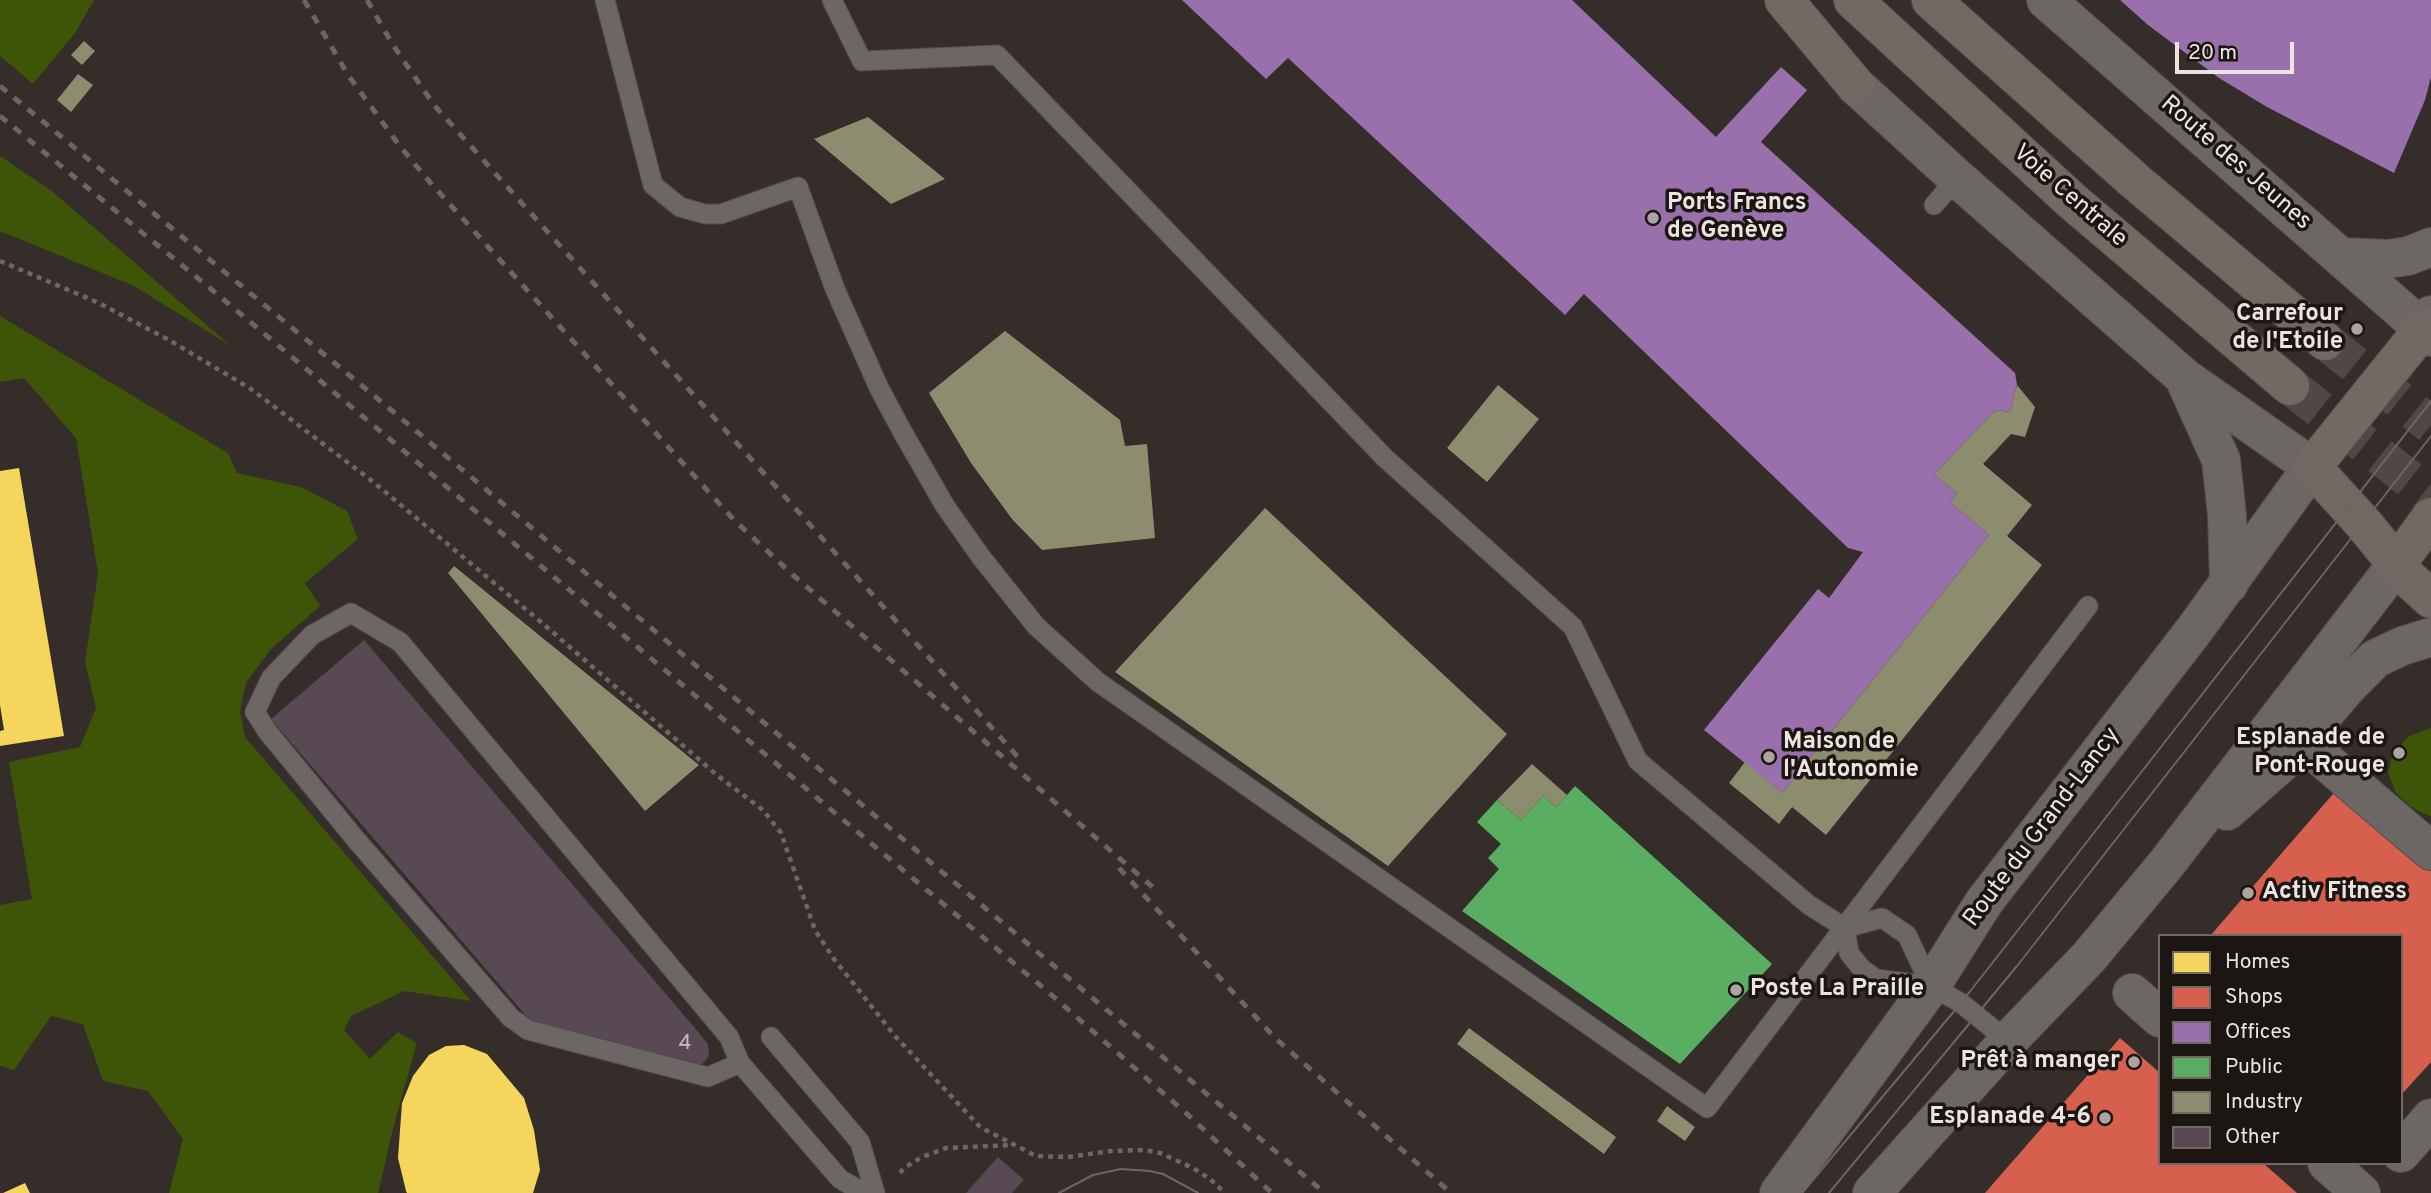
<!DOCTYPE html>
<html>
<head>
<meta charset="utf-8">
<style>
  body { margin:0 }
  #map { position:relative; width:2431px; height:1193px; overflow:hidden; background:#352d2a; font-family:Overpass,sans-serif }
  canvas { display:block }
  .legend { position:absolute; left:2158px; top:934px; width:245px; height:231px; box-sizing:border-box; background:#1c1613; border:2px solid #6f6865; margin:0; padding:9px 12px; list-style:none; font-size:21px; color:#ece4e0 }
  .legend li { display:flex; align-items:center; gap:14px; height:35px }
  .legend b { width:35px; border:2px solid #6f6865 }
  .scale { position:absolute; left:2175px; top:42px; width:119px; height:32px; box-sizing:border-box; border:4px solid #ece4e0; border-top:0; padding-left:9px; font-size:21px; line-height:24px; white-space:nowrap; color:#ece4e0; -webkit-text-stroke:5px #1c1613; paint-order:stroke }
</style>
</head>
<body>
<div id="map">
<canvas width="2431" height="1193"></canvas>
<ul class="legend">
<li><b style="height:19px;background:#f6d55c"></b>Homes</li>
<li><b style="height:19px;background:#d6604d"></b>Shops</li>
<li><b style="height:19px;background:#9970ab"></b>Offices</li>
<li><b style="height:19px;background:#5aae61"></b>Public</li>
<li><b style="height:19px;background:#8c8c6e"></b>Industry</li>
<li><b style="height:19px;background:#584955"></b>Other</li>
</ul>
<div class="scale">20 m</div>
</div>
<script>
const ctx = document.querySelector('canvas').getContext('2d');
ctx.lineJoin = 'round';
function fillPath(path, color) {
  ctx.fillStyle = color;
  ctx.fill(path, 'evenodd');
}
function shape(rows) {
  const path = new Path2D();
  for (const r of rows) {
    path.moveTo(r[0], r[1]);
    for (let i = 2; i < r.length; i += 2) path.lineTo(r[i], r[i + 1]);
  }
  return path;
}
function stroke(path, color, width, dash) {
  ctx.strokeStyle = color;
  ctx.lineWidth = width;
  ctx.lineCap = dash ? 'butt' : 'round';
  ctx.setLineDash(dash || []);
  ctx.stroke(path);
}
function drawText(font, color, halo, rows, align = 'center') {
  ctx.font = font + ' Overpass,sans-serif';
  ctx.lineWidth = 7;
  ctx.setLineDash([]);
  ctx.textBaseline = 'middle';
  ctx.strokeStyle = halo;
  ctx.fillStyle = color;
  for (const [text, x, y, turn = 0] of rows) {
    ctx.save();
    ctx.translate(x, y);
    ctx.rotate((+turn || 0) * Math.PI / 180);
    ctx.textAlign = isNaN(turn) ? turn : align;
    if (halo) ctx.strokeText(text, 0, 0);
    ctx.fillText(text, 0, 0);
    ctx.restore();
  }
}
const green = shape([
  [0,0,94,0,75,33,33,84,0,56],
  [0,156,53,192,231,346,134,286,0,231],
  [0,316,228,453,237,473,301,487,347,511,358,539,305,583,320,606,271,649,246,683,240,711,245,737,471,1001,404,991,351,1016,344,1030,370,1059,398,1032,417,1043,394,1125,378,1193,169,1193,183,1139,148,1091,103,1081,83,1024,51,1016,14,1070,0,1066,0,905,32,899,9,762,80,747,96,708,85,662,98,573,76,438,24,378,0,382],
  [2431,728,2431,817,2411,807,2396,793,2388,773,2393,753,2409,736]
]);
const homes = shape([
  [19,468,64,736,0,746,0,731,4,730,0,705,0,471],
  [464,1045,487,1054,524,1098,534,1130,540,1170,533,1193,407,1193,406,1191,398,1158,402,1103,413,1076,429,1055,446,1046],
  [25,1183,30,1193,3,1193]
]);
const shops = shape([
  [2339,787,2431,867,2431,1062,2401,1095,2401,936,2210,936],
  [2120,1038,2160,1073,2160,1163,2263,1163,2297,1193,1985,1193]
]);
const offices = shape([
  [1182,0,1572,0,1716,137,1781,67,1807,90,1761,142,2015,373,2017,385,2010,412,1996,410,1934,474,1957,493,1950,502,1989,535,1782,793,1704,730,1818,589,1829,598,1863,552,1848,548,1584,294,1565,315,1288,58,1266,79],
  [2120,0,2431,0,2431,77,2425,100,2394,173,2267,107,2219,78,2148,25]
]);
const public = shape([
  [1575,786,1772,964,1680,1064,1462,911,1499,869,1488,858,1501,844,1477,822,1497,800,1521,820,1543,796,1556,807]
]);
const industry = shape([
  [84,41,95,51,82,65,71,55],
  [78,74,93,85,71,112,57,100],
  [868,117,888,133,945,179,891,204,814,139],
  [1005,331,1120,420,1125,446,1147,444,1155,538,1042,550,1012,519,971,463,929,393],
  [1498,385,1539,419,1487,482,1447,448],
  [2017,385,2035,407,2025,437,2011,434,1983,464,2032,505,2007,536,2042,565,1826,835,1792,807,1779,824,1729,783,1745,762,1782,793,1989,535,1950,502,1957,493,1934,474,1996,410,2010,412],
  [1265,508,1507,734,1388,866,1115,672],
  [454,566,699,765,645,811,448,573],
  [1532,764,1567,795,1556,807,1543,796,1521,820,1497,800],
  [1469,1028,1616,1137,1604,1154,1457,1044],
  [1667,1106,1695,1127,1685,1141,1657,1121]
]);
const building = shape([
  [364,640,694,1027,708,1044,709,1056,699,1068,534,1025,271,719],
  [998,1157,1024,1180,1012,1193,966,1193]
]);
const primaryTunnel = shape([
  [2325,341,2431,425],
  [2290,386,2431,496]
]);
const path = shape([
  [0,261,99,303,169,340,251,389,372,481,541,622,718,776,763,810,781,833,815,930,834,959,895,1036,980,1127,1036,1156,1068,1157,1111,1151,1145,1150,1160,1153,1193,1168,1210,1179,1225,1193],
  [900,1173,904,1168,922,1157,946,1148,1013,1145]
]);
const lane = shape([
  [605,0,653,185,680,207,705,214,721,214,798,187,835,289,879,388,902,431,945,506,981,557,1036,626,1098,682,1707,1108,2088,606],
  [832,0,862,61,997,55,1385,458,1573,627,1638,761,1809,905,1845,928,1882,918,1907,935,1931,986],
  [1934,205,1957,178],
  [1845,928,1849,953,1862,969,1876,979,1931,986,1961,1003,2008,1041],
  [771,1037,860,1142,875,1193],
  [740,1063,708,1077,528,1030,511,1018,358,842,267,731,255,712,271,678,312,635,351,613,400,642,729,1037,740,1063,840,1179,864,1193]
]);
const street = shape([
  [2322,758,2431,851],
  [2132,993,2160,1018],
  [2401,1153,2431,1118],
  [2327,1163,2361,1193]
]);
const secondary = shape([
  [2046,0,2423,329,2431,315],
  [2342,257,2388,259,2408,256,2431,247],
  [2185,380,2221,460,2227,515,2229,584],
  [2227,811,2286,759,2347,687,2375,659,2402,646,2431,637],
  [1779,1193,1931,986,1984,902,2195,629,2312,467,2185,378,1957,178,1856,86],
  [1872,1193,2008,1041,2089,957,2167,863,2396,565]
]);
const primary = shape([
  [1784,0,1856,86],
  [1853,0,2072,201,2290,386],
  [1931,0,2136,182,2325,341],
  [2431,337,2423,329,2312,467,2363,523,2407,577,2431,599],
  [2396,565,2431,517]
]);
const tram = shape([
  [1059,1193,1093,1175,1121,1169,1150,1171,1163,1174,1198,1193],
  [1802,1193,1961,1003,2431,401],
  [1829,1193,2017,966,2431,436]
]);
const rail = shape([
  [304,0,348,75,399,145,428,180,734,520,793,575,1156,890],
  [367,0,393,45,434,105,1018,757],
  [0,86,378,399,1325,1193],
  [0,116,211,289,1047,991,1187,1114,1272,1193],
  [1119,868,1275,1038,1451,1193]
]);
const markers = [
  [1653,218,7,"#aca4a0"],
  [2357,329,7,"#aca4a0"],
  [2399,753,7,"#aca4a0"],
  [1769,757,7,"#aca4a0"],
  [2248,893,7,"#aca4a0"],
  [1736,990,7,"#aca4a0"],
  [2134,1062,7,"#aca4a0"],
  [2105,1118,7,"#aca4a0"]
];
const numberNames = [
  ["4",685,1045]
];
const streetNames = [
  ["Route des Jeunes",2235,164,41],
  ["Voie Centrale",2069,197,41],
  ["Route du Grand-Lancy",2043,828,-53]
];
const poiNames = [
  ["Ports Francs",1667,204],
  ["de Genève",1667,232],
  ["Carrefour",2343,315,"right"],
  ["de l'Etoile",2343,343,"right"],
  ["Esplanade de",2385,739,"right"],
  ["Pont-Rouge",2385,767,"right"],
  ["Maison de",1783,743],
  ["l'Autonomie",1783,771],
  ["Activ Fitness",2262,893],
  ["Poste La Praille",1750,990],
  ["Prêt à manger",2120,1062,"right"],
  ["Esplanade 4-6",2091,1118,"right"]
];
fillPath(green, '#3e5406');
fillPath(homes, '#f6d55c');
fillPath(shops, '#d6604d');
fillPath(offices, '#9970ab');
fillPath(public, '#5aae61');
fillPath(industry, '#8c8c6e');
fillPath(building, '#584955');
stroke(primaryTunnel, '#504845', 38, [38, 19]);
stroke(lane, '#524c49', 21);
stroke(street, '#524c49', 40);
stroke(secondary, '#524c49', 40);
stroke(primary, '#524c49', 40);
stroke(path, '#6c6865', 4.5, [5, 5]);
stroke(lane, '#6c6764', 19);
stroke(street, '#6c6764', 38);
stroke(secondary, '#6c6764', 38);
stroke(primary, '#736864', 38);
stroke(tram, '#6c6663', 2);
stroke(rail, '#6c6663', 5, [9, 9]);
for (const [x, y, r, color] of markers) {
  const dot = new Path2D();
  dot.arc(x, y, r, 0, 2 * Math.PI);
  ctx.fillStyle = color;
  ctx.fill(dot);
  stroke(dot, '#1c1613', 2.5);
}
drawText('21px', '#c7bdbd', null, numberNames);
drawText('24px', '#ece4e0', '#1c1613', streetNames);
drawText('bold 24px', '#ece4e0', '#1c1613', poiNames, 'left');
</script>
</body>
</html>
